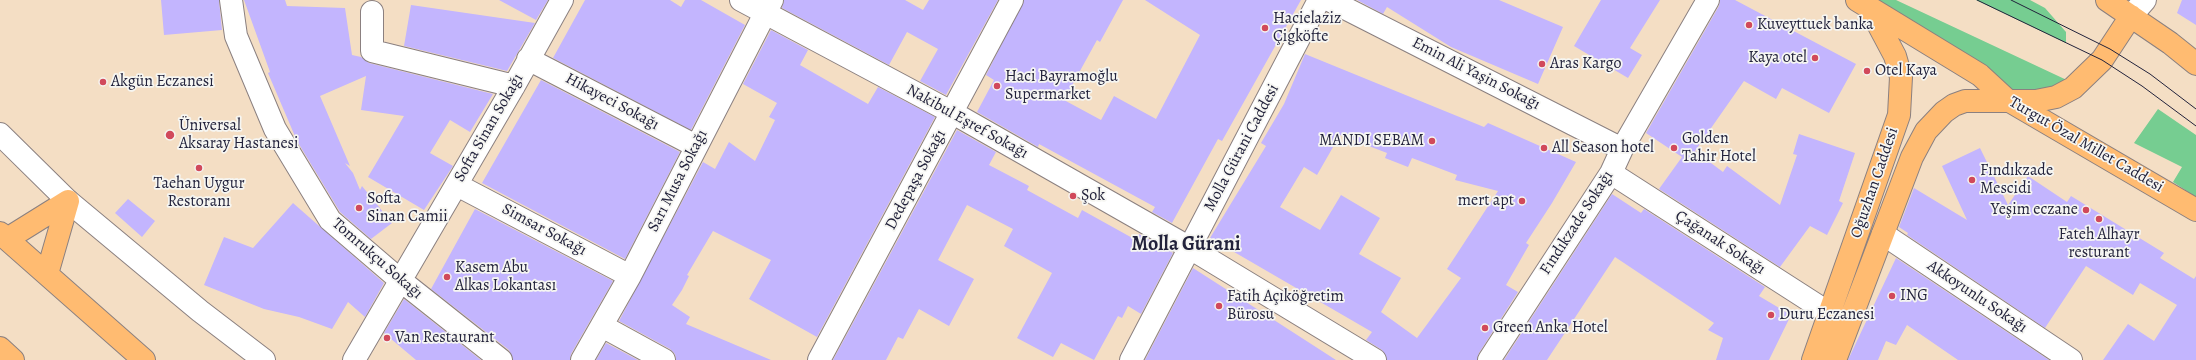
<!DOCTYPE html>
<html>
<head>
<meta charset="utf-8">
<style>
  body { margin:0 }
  canvas { display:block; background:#f4dec4 }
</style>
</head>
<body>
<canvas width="2196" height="360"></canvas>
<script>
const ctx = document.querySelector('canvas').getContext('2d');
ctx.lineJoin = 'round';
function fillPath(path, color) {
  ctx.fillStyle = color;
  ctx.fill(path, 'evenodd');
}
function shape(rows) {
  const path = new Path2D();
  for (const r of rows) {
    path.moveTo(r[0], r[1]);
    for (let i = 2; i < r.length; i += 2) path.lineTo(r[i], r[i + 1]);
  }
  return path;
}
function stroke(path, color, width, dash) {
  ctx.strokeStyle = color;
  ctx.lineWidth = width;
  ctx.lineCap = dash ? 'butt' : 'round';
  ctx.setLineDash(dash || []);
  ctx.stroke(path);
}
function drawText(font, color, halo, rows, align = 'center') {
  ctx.font = font + ' Alegreya,serif';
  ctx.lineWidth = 3.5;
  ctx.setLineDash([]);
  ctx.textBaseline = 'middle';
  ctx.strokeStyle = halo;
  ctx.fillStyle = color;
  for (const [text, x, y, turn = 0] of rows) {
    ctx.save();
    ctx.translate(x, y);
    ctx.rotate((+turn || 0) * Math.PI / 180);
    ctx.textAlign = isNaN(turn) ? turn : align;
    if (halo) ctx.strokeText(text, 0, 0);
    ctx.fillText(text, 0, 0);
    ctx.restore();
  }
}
const green = shape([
  [1854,0,1896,0,2071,82,2034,102],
  [1976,0,2030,0,2045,8,2066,32,2066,43],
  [2158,109,2196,135,2196,197,2173,182,2182,167,2134,143]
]);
const building = shape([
  [161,0,219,0,222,30,164,35],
  [244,0,285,0,287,6,345,8,352,55,361,57,369,63,493,94,470,132,450,120,430,153,453,166,424,210,368,177,404,116,361,110,366,76,320,96,350,166,345,163,353,173,360,190,362,186,392,223,371,239,340,212,297,141,268,73,270,72],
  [499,0,548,0,536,20],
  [585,0,670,0,681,7,685,0,701,0,745,25,691,130,553,58],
  [784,0,905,0,923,10,929,0,998,0,946,95,920,81,938,49,907,32,889,65,782,8],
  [1024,0,1123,0,1100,42,1097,40,1064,100,1101,120,1114,96,1156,119,1200,35,1145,0,1301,0,1222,141,1218,139,1172,223,1152,212,1155,207,1039,144,1038,147,977,112,994,80,986,75],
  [1357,0,1499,0,1563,27,1538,84,1451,47,1387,7,1383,14],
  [1601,0,1660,0,1630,48,1642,55,1628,78,1574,46],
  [1720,0,1735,0,1856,64,1829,113,1782,88,1776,99,1744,81,1695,151,1723,172,1727,166,1780,205,1797,155,1793,154,1799,134,1855,153,1839,201,1843,203,1827,235,1810,226,1780,267,1659,189,1682,157,1646,133,1719,6],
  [2182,0,2196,0,2196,25,2177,13],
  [411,5,535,23,507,71,404,46],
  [771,30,808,50,800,65,868,104,878,87,935,117,817,337,749,299,771,260,713,231,687,275,689,276,682,290,672,305,690,317,686,324,771,360,676,360,675,354,670,349,619,321,703,162,715,169,729,142,755,161,775,120,769,117,777,103,743,84],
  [1305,54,1484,127,1488,123,1576,162,1552,203,1526,243,1529,245,1506,285,1518,292,1479,353,1477,360,1387,360,1382,350,1366,340,1372,332,1210,238,1266,146,1261,143,1284,104],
  [1340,135,1387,153,1385,158,1408,167,1412,158,1457,175,1455,180,1498,191,1447,269,1461,278,1417,338,1381,312,1401,278,1359,254,1380,218,1341,195,1320,230,1280,207,1304,167,1317,175],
  [541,80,680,152,625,259,482,183],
  [957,130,996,152,989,165,1029,186,1027,190,1078,218,1082,210,1136,240,1139,234,1173,253,1141,314,1128,306,1122,318,1118,316,1094,360,1061,343,1053,357,1017,338,1052,273,1004,246,1013,229,967,205,938,260,974,279,949,326,919,309,903,339,898,337,886,360,833,360],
  [1980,148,2008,205,2028,176,2067,202,2071,196,2164,253,2160,258,2194,279,2196,276,2196,360,2103,360,2128,324,2154,341,2177,305,2140,283,2133,295,2086,266,2045,328,1907,235,1908,233,1899,227,1914,188,1967,220,1942,166],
  [1612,194,1641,213,1644,209,1765,287,1759,296,1791,315,1769,360,1716,360,1723,338,1708,330,1714,323,1615,257,1547,360,1504,360],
  [128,199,155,221,142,237,115,213],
  [293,203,384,283,365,317,348,302,332,329,299,317,264,309,204,285,224,237,253,248],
  [475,209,613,281,571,354,570,360,513,360,509,350,431,289],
  [1896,258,2049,360,1958,360,1907,325,1896,345,1886,341,1878,360,1848,360],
  [1193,268,1260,311,1336,360,1145,360],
  [404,299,481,360,416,360,384,333],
  [606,343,638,360,596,360]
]);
const minor = shape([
  [231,0,236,36,275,129,330,220,400,280,501,360],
  [741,0,953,113,1190,248,1375,360],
  [1329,0,1622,149],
  [372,12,372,51,514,86],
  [2131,16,2145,0],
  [528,59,696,146],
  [0,134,68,201,200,311,264,360],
  [1611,173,1829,313],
  [457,185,630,276],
  [1883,234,2071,360],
  [602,326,664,360],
  [354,360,514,86,562,0],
  [582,360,630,276,772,0],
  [819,360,1012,0],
  [1131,360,1319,0],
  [1489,360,1611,173,1622,149,1708,0]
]);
const major = shape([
  [1857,0,1980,75,2006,99,2196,210],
  [2107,0,2170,43,2196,64],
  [0,233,144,360],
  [7,239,68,201,47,274],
  [0,348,13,360],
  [1813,360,1899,115,1901,77,1895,56,1869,7],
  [1835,360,1912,157,1926,131,1944,112,1954,105,1965,101,2036,101,2056,97,2073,88,2102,60,2131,16]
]);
const tram = shape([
  [1977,0,2102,60,2142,86,2196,126],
  [2011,0,2110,49,2150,74,2196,109]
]);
const markers = [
  [1749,25,4,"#d1495b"],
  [1265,28,4,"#d1495b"],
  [1815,58,4,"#d1495b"],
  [1542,64,4,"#d1495b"],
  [1867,71,4,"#d1495b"],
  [103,82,4,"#d1495b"],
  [997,86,4,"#d1495b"],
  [170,135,5,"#d1495b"],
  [1432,141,4,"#d1495b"],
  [1544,148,4,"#d1495b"],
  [1674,148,4,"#d1495b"],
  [199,168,4,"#d1495b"],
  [1972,180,4,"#d1495b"],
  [1073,196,4,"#d1495b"],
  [1522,201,4,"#d1495b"],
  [359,208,4,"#d1495b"],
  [2086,210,4,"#d1495b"],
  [2099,219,4,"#d1495b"],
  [447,277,4,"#d1495b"],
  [1892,296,4,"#d1495b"],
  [1219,306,4,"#d1495b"],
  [1771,315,4,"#d1495b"],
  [1485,328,4,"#d1495b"],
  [387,338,4,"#d1495b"]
];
const poiNames = [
  ["Hacielaziz",1273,19],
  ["Çigköfte",1273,37],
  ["Kuveyttuek banka",1757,25],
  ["Kaya otel",1807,58,"right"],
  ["Aras Kargo",1550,64],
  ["Otel Kaya",1875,71],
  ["Haci Bayramoğlu",1005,77],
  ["Supermarket",1005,95],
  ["Akgün Eczanesi",111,82],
  ["Üniversal",179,126],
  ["Aksaray Hastanesi",179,144],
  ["Golden",1682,139],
  ["Tahir Hotel",1682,157],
  ["MANDI SEBAM",1424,141,"right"],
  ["All Season hotel",1552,148],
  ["Fındıkzade",1980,171],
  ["Mescidi",1980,189],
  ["Taehan Uygur",199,184,"center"],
  ["Restoranı",199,202,"center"],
  ["Şok",1081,196],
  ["Softa",367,199],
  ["Sinan Camii",367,217],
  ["mert apt",1514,201,"right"],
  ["Yeşim eczane",2078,210,"right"],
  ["Fateh Alhayr",2099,235,"center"],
  ["resturant",2099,253,"center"],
  ["Kasem Abu",455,268],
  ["Alkas Lokantası",455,286],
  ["ING",1900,296],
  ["Fatih Açıköğretim",1227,297],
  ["Bürosu",1227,315],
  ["Duru Eczanesi",1779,315],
  ["Green Anka Hotel",1493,328],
  ["Van Restaurant",395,338]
];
const streetNames = [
  ["Emin Ali Yaşin Sokağı",1476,74,27],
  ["Hikayeci Sokağı",612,102,28],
  ["Nakibul Eşref Sokağı",967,122,29],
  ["Softa Sinan Sokağı",489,128,-60],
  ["Turgut Özal Millet Caddesi",2086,145,30],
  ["Molla Gürani Caddesi",1242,148,-62],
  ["Dedepaşa Sokağı",916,180,-62],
  ["Sarı Musa Sokağı",678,181,-63],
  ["Oğuzhan Caddesi",1875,183,-71],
  ["Fındıkzade Sokağı",1577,223,-57],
  ["Simsar Sokağı",544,230,28],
  ["Çağanak Sokağı",1720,243,33],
  ["Tomrukçu Sokağı",377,259,41],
  ["Akkoyunlu Sokağı",1977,297,34]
];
const districtNames = [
  ["Molla Gürani",1186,245]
];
fillPath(green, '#76cd91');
fillPath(building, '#c3b5fe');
stroke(minor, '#8b8080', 24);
stroke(major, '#8b8080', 24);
stroke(minor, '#fff', 22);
stroke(major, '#ffbb71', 22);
stroke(tram, '#22223b', 1);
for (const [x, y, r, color] of markers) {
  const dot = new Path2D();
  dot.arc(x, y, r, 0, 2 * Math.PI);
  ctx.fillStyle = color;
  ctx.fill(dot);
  stroke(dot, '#f6f6f2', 1.5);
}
drawText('16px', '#22223b', '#f6f6f2', poiNames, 'left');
drawText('16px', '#22223b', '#f6f6f2', streetNames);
drawText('bold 20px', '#22223b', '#f6f6f2', districtNames);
</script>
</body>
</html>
